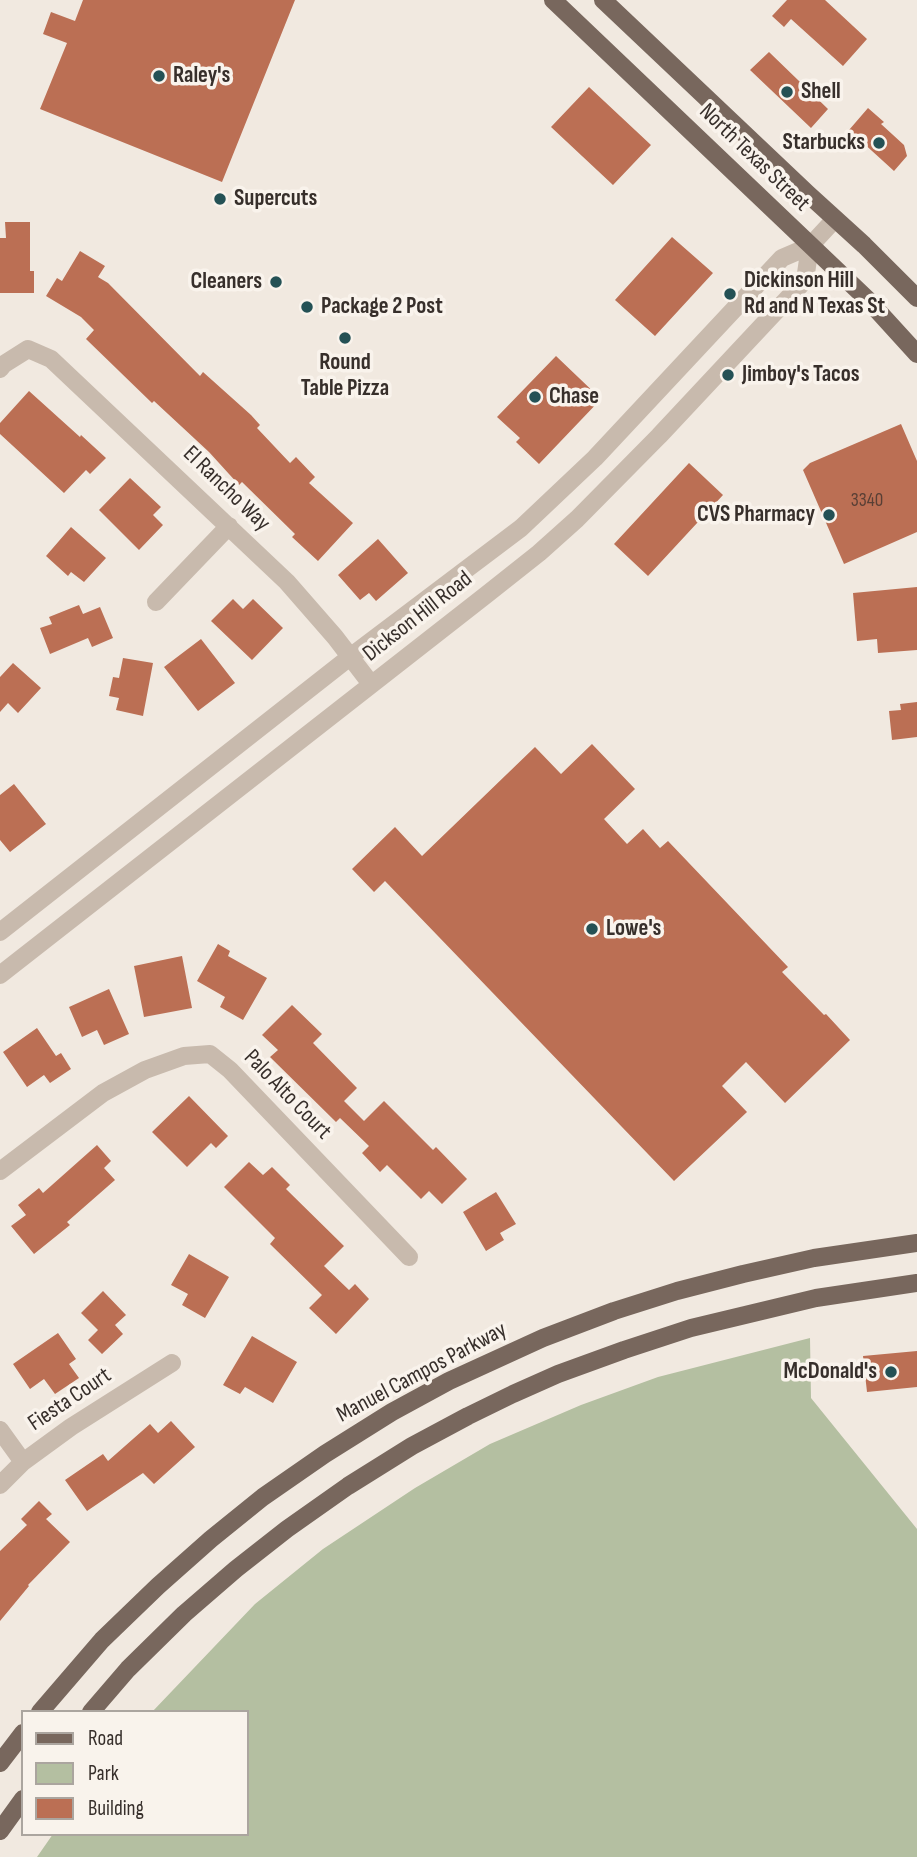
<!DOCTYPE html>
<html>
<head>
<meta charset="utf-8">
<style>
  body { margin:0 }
  #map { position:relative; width:917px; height:1857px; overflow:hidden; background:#f1e9e0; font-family:"Sofia Sans Condensed",sans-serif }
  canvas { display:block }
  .legend { position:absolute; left:21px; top:1710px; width:228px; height:126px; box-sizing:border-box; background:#f9f3ec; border:2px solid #aba59f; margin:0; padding:9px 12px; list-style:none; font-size:21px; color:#372f2b }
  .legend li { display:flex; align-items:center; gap:14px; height:35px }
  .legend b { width:35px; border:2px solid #aba59f }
</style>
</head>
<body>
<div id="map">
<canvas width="917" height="1857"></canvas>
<ul class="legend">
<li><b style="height:9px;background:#78675d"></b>Road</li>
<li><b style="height:19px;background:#b4bfa1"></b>Park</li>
<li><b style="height:19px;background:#bb6f54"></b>Building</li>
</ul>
</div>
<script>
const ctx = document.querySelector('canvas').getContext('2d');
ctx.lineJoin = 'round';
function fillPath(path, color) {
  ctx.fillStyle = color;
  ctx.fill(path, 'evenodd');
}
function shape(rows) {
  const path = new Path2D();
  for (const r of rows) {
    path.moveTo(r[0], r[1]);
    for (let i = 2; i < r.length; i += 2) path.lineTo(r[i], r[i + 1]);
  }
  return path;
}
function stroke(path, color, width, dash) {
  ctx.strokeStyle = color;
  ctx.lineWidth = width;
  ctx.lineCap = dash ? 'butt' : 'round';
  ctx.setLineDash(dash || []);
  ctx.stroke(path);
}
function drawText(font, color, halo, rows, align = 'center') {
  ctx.font = font + ' "Sofia Sans Condensed",sans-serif';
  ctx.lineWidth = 7;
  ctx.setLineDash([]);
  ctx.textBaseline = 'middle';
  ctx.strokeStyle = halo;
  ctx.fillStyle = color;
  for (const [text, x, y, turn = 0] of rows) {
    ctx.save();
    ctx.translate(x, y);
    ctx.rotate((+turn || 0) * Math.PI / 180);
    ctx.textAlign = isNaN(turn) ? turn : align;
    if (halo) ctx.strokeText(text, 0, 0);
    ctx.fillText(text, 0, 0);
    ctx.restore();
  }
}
const green = shape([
  [810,1338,811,1398,917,1529,917,1857,37,1857,53,1834,247,1834,247,1712,152,1712,255,1604,323,1549,415,1488,490,1444,581,1405,658,1377]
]);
const building = shape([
  [83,0,295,0,222,182,40,109,67,43,43,34,51,12,75,21],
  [787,0,825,0,867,39,843,66,791,19,784,27,772,16],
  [769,52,828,109,811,128,750,70],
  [589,87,651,145,613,185,551,127],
  [868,108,884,122,881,124,904,145,907,156,894,171,849,130],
  [5,222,30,222,30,271,34,271,34,293,0,293,0,238,6,238],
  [672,237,713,273,655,336,615,300],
  [80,251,105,266,98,277,108,283,200,376,203,372,251,415,260,425,257,428,290,463,296,457,315,477,309,483,353,523,318,561,292,537,295,534,242,482,239,485,209,452,154,401,152,403,86,339,94,330,81,317,46,296,57,278,62,281],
  [556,356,601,399,539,464,516,442,520,438,497,417],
  [29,391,80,437,81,435,106,458,90,474,86,470,64,493,0,434,0,423],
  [901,424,917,461,917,532,844,564,803,470,810,463],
  [689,463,723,495,648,576,614,544],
  [130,478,161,507,153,515,163,525,139,550,99,510],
  [71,527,106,558,84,582,71,572,68,576,46,556],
  [378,539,408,573,376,601,369,593,360,600,338,575],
  [917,587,917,650,878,653,877,639,857,641,853,593],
  [233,599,243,609,253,599,283,628,252,660,211,621],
  [79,605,83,614,100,607,113,638,92,647,88,638,50,654,40,628,52,624,49,617],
  [201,639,235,683,198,711,164,667],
  [123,658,153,663,143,716,116,710,119,698,109,696,113,677,119,678],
  [13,663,41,688,18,713,8,703,0,712,0,677],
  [917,702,917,737,892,740,889,711,901,710,900,704],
  [592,744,635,789,604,819,627,844,643,829,660,848,668,841,788,967,782,972,824,1015,826,1014,850,1040,785,1103,746,1062,722,1086,747,1112,674,1181,385,881,374,892,352,869,395,827,422,856,535,747,561,774],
  [14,784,46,824,10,852,0,840,0,795],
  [218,944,230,951,228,956,267,978,243,1020,220,1007,225,997,197,981],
  [182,956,192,1008,144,1017,134,966],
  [109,989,129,1034,104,1045,97,1030,82,1037,69,1007],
  [292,1005,322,1034,313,1043,357,1088,344,1101,364,1121,384,1101,433,1150,436,1147,467,1179,442,1204,429,1191,421,1199,387,1165,380,1172,362,1153,369,1146,340,1118,336,1122,270,1057,278,1050,262,1035],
  [37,1028,56,1056,61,1053,71,1069,50,1083,44,1075,27,1087,3,1052],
  [189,1096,228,1136,216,1148,211,1143,187,1167,152,1132],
  [97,1145,111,1161,104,1168,115,1180,67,1222,70,1225,34,1254,11,1226,26,1215,18,1205,39,1188,43,1193],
  [249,1162,263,1175,272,1167,290,1185,286,1189,344,1246,324,1266,349,1290,355,1284,369,1299,336,1334,309,1308,322,1295,270,1244,275,1238,224,1187],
  [496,1192,516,1224,500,1233,504,1240,486,1251,463,1212],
  [189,1254,229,1277,205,1318,182,1305,188,1294,171,1285],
  [103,1291,126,1315,115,1325,123,1334,102,1354,88,1340,98,1330,81,1313],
  [58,1333,76,1359,69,1364,79,1378,55,1394,44,1379,30,1389,13,1364],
  [252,1336,297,1362,273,1403,245,1387,240,1394,223,1385],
  [917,1351,917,1387,867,1392,863,1356],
  [171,1421,195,1447,154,1484,143,1473,87,1511,65,1480,103,1454,108,1461,150,1424,158,1433],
  [39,1501,52,1514,46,1519,70,1542,28,1585,29,1586,0,1621,0,1551,27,1525,21,1519]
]);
const minor = shape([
  [0,369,4,364,28,349,51,359,287,582,335,637,371,684],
  [156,602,229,526],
  [0,932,350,657,521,528,595,458,782,258,810,246,835,219],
  [0,975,486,595,539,553,577,519,659,436,805,280,810,246],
  [0,1171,103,1093,145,1070,184,1056,210,1054,230,1070,409,1257],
  [0,1430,23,1462],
  [0,1485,23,1462,71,1427,172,1363]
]);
const major = shape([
  [553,0,867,299,917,354],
  [603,0,808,194,864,245,917,298],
  [40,1712,102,1640,158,1586,211,1539,263,1497,325,1454,392,1412,449,1381,543,1338,614,1311,677,1291,743,1274,814,1258,917,1243],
  [91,1712,128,1669,184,1614,236,1569,287,1529,348,1486,412,1446,468,1416,513,1394,558,1374,624,1350,691,1328,816,1298,917,1283],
  [0,1763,23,1733],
  [0,1831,23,1799]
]);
const markers = [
  [159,76,7,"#245155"],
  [787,92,7,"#245155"],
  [879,143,7,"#245155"],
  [220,199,7,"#245155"],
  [276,282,7,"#245155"],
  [730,294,7,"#245155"],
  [307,307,7,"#245155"],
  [345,338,7,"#245155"],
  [728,375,7,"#245155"],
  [535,397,7,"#245155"],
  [829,515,7,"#245155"],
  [592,929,7,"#245155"],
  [891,1372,7,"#245155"]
];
const numberNames = [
  ["3340",867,501]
];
const poiNames = [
  ["Raley's",173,76],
  ["Shell",801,92],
  ["Starbucks",865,143,"right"],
  ["Supercuts",234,199],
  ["Dickinson Hill",744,281],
  ["Rd and N Texas St",744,307],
  ["Cleaners",262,282,"right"],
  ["Package 2 Post",321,307],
  ["Round",345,363,"center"],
  ["Table Pizza",345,389,"center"],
  ["Jimboy's Tacos",742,375],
  ["Chase",549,397],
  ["CVS Pharmacy",815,515,"right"],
  ["Lowe's",606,929],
  ["McDonald's",877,1372,"right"]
];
const streetNames = [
  ["North Texas Street",754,158,44],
  ["El Rancho Way",226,489,44],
  ["Dickson Hill Road",418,617,-38],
  ["Palo Alto Court",287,1095,46],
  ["Manuel Campos Parkway",422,1373,-28],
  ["Fiesta Court",70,1400,-34]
];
fillPath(green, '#b4bfa1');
fillPath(building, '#bb6f54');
stroke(minor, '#c8baad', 18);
stroke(major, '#78675d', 18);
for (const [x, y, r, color] of markers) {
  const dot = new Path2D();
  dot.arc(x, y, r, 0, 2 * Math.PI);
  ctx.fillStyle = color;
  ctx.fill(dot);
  stroke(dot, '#f9f3ec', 2.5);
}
drawText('19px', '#583f35', null, numberNames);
drawText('bold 23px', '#372f2b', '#f9f3ec', poiNames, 'left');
drawText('23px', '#372f2b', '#f9f3ec', streetNames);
</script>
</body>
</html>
